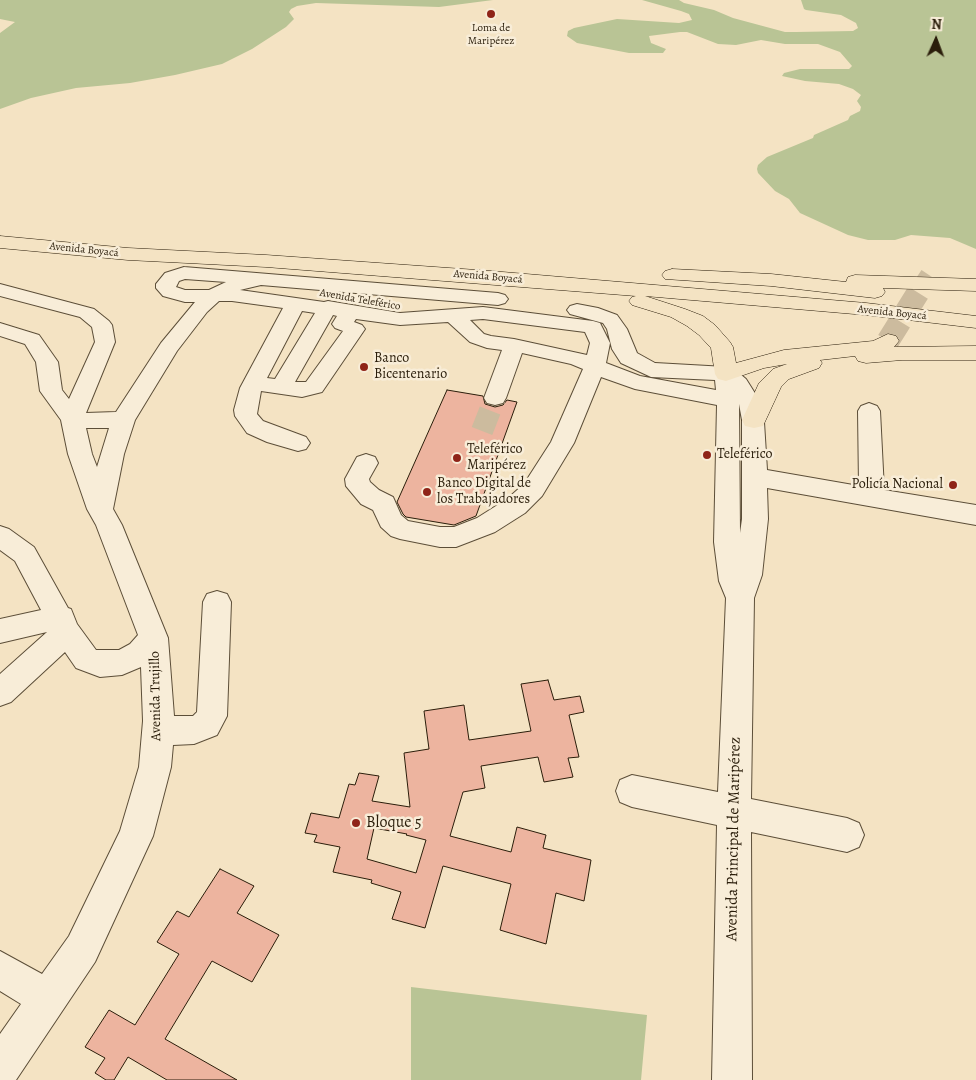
<!DOCTYPE html>
<html>
<head>
<meta charset="utf-8">
<style>
  body { margin:0 }
  #map { position:relative; width:976px; height:1080px; overflow:hidden; background:#f4e3c3; font-family:Alegreya,serif }
  canvas { display:block }
  .north { position:absolute; left:911px; top:15px; width:50px; height:50px; -webkit-text-stroke:4px #f8edd8; paint-order:stroke; rotate:2deg; font-size:14px; font-weight:700; line-height:20px; text-align:center; color:#2a1d0a }
  .north::after { content:''; display:block; margin:auto; width:18px; height:22px; background:#2a1d0a; clip-path:polygon(50% 0,100% 100%,50% 72%,0 100%) }
</style>
</head>
<body>
<div id="map">
<canvas width="976" height="1080"></canvas>
<div class="north">N</div>
</div>
<script>
const ctx = document.querySelector('canvas').getContext('2d');
ctx.lineJoin = 'round';
function fillPath(path, color) {
  ctx.fillStyle = color;
  ctx.fill(path, 'evenodd');
}
function shape(rows) {
  const path = new Path2D();
  for (const r of rows) {
    path.moveTo(r[0], r[1]);
    for (let i = 2; i < r.length; i += 2) path.lineTo(r[i], r[i + 1]);
  }
  return path;
}
function stroke(path, color, width, dash) {
  ctx.strokeStyle = color;
  ctx.lineWidth = width;
  ctx.lineCap = dash ? 'butt' : 'round';
  ctx.setLineDash(dash || []);
  ctx.stroke(path);
}
function drawText(font, color, halo, rows, align = 'center') {
  ctx.font = font + ' Alegreya,serif';
  ctx.lineWidth = 5;
  ctx.setLineDash([]);
  ctx.textBaseline = 'middle';
  ctx.strokeStyle = halo;
  ctx.fillStyle = color;
  for (const [text, x, y, turn = 0] of rows) {
    ctx.save();
    ctx.translate(x, y);
    ctx.rotate((+turn || 0) * Math.PI / 180);
    ctx.textAlign = isNaN(turn) ? turn : align;
    if (halo) ctx.strokeText(text, 0, 0);
    ctx.fillText(text, 0, 0);
    ctx.restore();
  }
}
const green = shape([
  [0,0,493,0,439,7,316,3,297,6,291,9,289,12,294,19,286,27,252,49,222,64,175,75,130,83,76,88,31,98,0,109,0,33,15,22,0,19],
  [642,0,679,0,684,3,714,10,733,18,785,32,796,32,853,31,858,28,856,23,841,15,806,10,804,9,801,0,976,0,976,249,950,238,911,235,895,240,868,240,848,235,800,213,789,199,775,191,758,173,757,169,758,165,767,157,813,138,814,135,848,120,850,116,860,111,861,107,857,101,861,95,853,89,839,84,805,81,782,76,784,73,800,69,849,69,852,66,840,52,818,44,785,44,761,40,736,45,718,44,687,32,680,32,649,36,651,43,666,49,663,53,629,53,577,43,567,36,568,31,574,28,617,19,679,23,692,20,689,14,681,11],
  [411,987,647,1015,641,1080,411,1080]
]);
const building = shape([
  [447,390,483,396,485,404,495,407,503,405,507,400,517,402,476,516,454,525,406,517,403,514,397,502,447,390],
  [548,680,554,700,580,696,584,712,569,715,579,757,568,758,573,777,544,782,538,757,481,766,485,788,463,792,450,836,511,852,517,827,546,835,543,848,591,860,584,901,556,893,546,944,500,930,511,884,443,866,425,928,392,919,401,892,371,883,372,880,333,872,340,847,314,842,317,835,305,833,311,813,339,818,349,784,355,785,359,773,379,776,372,801,410,807,404,753,429,749,424,711,464,705,469,740,531,731,521,684,548,680],
  [374,828,407,834,406,835,426,840,416,873,367,859,374,828],
  [220,869,254,886,237,913,279,935,252,982,212,961,165,1039,237,1080,167,1080,128,1057,114,1080,106,1080,95,1073,105,1058,85,1047,109,1010,135,1025,179,954,157,942,177,911,189,917,220,869]
]);
const minorTunnel = shape([
  [482,431,495,398]
]);
const highwayTunnelFar1 = shape([
  [923,284,929,275]
]);
const highwayTunnel = shape([
  [888,341,924,283]
]);
const minor = shape([
  [184,267,498,293,505,295,508,299,505,303,498,305,261,285,240,290,324,302,328,301,400,313,483,307,593,321,600,323,610,343,606,363,640,376,716,390,715,380,651,377,621,363,612,349,607,329,603,323,570,314,567,310,570,306,577,304,598,308,617,315,627,329,637,353,655,363,726,367,734,369,746,379,763,406,767,470,859,486,858,411,861,406,869,403,877,406,880,411,884,490,976,505,976,525,767,488,768,519,762,575,754,598,751,799,847,818,859,823,864,835,859,847,847,852,751,832,752,1080,712,1080,717,825,632,807,620,802,616,791,620,780,632,775,718,792,726,598,719,581,714,542,717,405,635,389,601,377,574,443,542,496,525,513,495,532,456,547,440,547,400,539,391,536,381,527,373,510,361,504,346,486,345,479,357,457,366,454,375,457,378,463,369,479,370,482,379,490,393,497,401,515,408,521,440,527,454,527,477,518,507,499,524,484,551,442,583,369,571,364,522,353,506,398,503,403,495,405,487,403,484,398,502,350,487,348,470,342,448,322,400,325,356,319,354,322,362,325,365,329,322,392,302,397,261,391,257,414,263,421,306,437,310,443,306,449,298,451,267,442,247,433,235,416,234,410,240,388,283,308,232,301,219,301,207,312,177,351,135,420,124,454,113,509,122,525,168,638,174,716,193,716,197,712,203,602,207,594,217,591,227,594,231,602,227,716,217,735,194,744,173,745,171,767,153,836,95,962,16,1080,0,1080,0,1034,21,1004,0,991,0,951,42,974,69,936,120,831,139,767,143,721,141,667,122,675,100,677,76,668,65,652,11,702,0,706,0,674,47,632,0,643,0,619,41,610,15,561,0,550,0,526,9,529,34,547,68,608,71,609,77,624,96,650,119,650,130,644,138,635,96,525,87,509,68,454,61,420,40,391,36,362,25,344,0,336,0,323,39,335,58,362,62,390,69,399,95,342,92,327,80,317,0,296,0,284,94,309,109,321,112,325,115,342,86,413,116,412,161,343,195,302,185,302,163,296,156,288,156,284,165,273,184,267],
  [185,279,226,282,209,290,185,290,176,287,179,281,185,279],
  [302,311,315,313,275,379,267,378,302,311],
  [333,315,337,316,332,324,335,328,343,331,306,382,295,382,333,315],
  [483,319,585,332,590,343,587,355,514,339,491,336,484,334,470,320,483,319],
  [739,404,742,420,742,519,740,533,739,404],
  [86,428,109,428,97,467,92,454,86,428]
]);
const highway = shape([
  [0,236,128,248,266,255,491,271,866,303,976,316,976,328,866,315,645,296,685,309,703,316,715,325,730,342,733,347,736,363,784,350,873,341,888,334,896,336,899,341,894,347,976,346,976,360,902,360,866,363,858,361,855,356,820,360,822,363,819,368,789,379,781,387,763,426,754,428,745,426,742,420,759,383,773,369,787,364,764,368,726,381,718,379,715,374,711,348,699,335,687,326,671,317,632,305,629,301,632,297,636,296,266,267,128,260,0,248,0,236],
  [672,269,771,274,846,282,848,277,855,275,976,279,976,291,883,288,885,292,882,296,875,298,771,286,665,279,662,275,665,271,672,269]
]);
const markers = [
  [491,14,5,"#8f2418"],
  [364,367,5,"#8f2418"],
  [707,455,5,"#8f2418"],
  [457,458,5,"#8f2418"],
  [953,485,5,"#8f2418"],
  [427,492,5,"#8f2418"],
  [356,823,5,"#8f2418"]
];
const farPoinames = [
  ["Loma de",491,28],
  ["Maripérez",491,41]
];
const farStreetnames = [
  ["Avenida Boyacá",84,250,6],
  ["Avenida Boyacá",488,277,5],
  ["Avenida Teleférico",360,300,10],
  ["Avenida Boyacá",892,313,6]
];
const poiNames = [
  ["Banco",374,359],
  ["Bicentenario",374,375],
  ["Teleférico",467,450],
  ["Maripérez",467,466],
  ["Teleférico",717,455],
  ["Banco Digital de",437,484],
  ["los Trabajadores",437,500],
  ["Policía Nacional",943,485,"right"]
];
const streetNames = [
  ["Avenida Trujillo",156,696,-91]
];
const nearPoinames = [
  ["Bloque 5",366,823]
];
const nearStreetnames = [
  ["Avenida Principal de Maripérez",734,839,-89]
];
fillPath(green, '#b9c495');
fillPath(building, '#edb49f');
stroke(building, '#2a1d0a', 1);
stroke(minorTunnel, '#ccbb9e', 22, [22, 11]);
stroke(highwayTunnelFar1, '#ccbb9e', 18, [18, 9]);
stroke(highwayTunnel, '#ccbb9e', 23, [23, 11]);
stroke(minor, '#5c4e38', 2);
stroke(highway, '#2a1d0a', 1);
fillPath(minor, '#f8edd8');
fillPath(highway, '#f4e3c3');
for (const [x, y, r, color] of markers) {
  const dot = new Path2D();
  dot.arc(x, y, r, 0, 2 * Math.PI);
  ctx.fillStyle = color;
  ctx.fill(dot);
  stroke(dot, '#f8edd8', 2);
}
drawText('11px', '#2a1d0a', '#f8edd8', farPoinames);
drawText('11px', '#2a1d0a', '#f8edd8', farStreetnames);
drawText('14px', '#2a1d0a', '#f8edd8', poiNames, 'left');
drawText('14px', '#2a1d0a', '#f8edd8', streetNames);
drawText('16px', '#2a1d0a', '#f8edd8', nearPoinames, 'left');
drawText('16px', '#2a1d0a', '#f8edd8', nearStreetnames);
</script>
</body>
</html>
